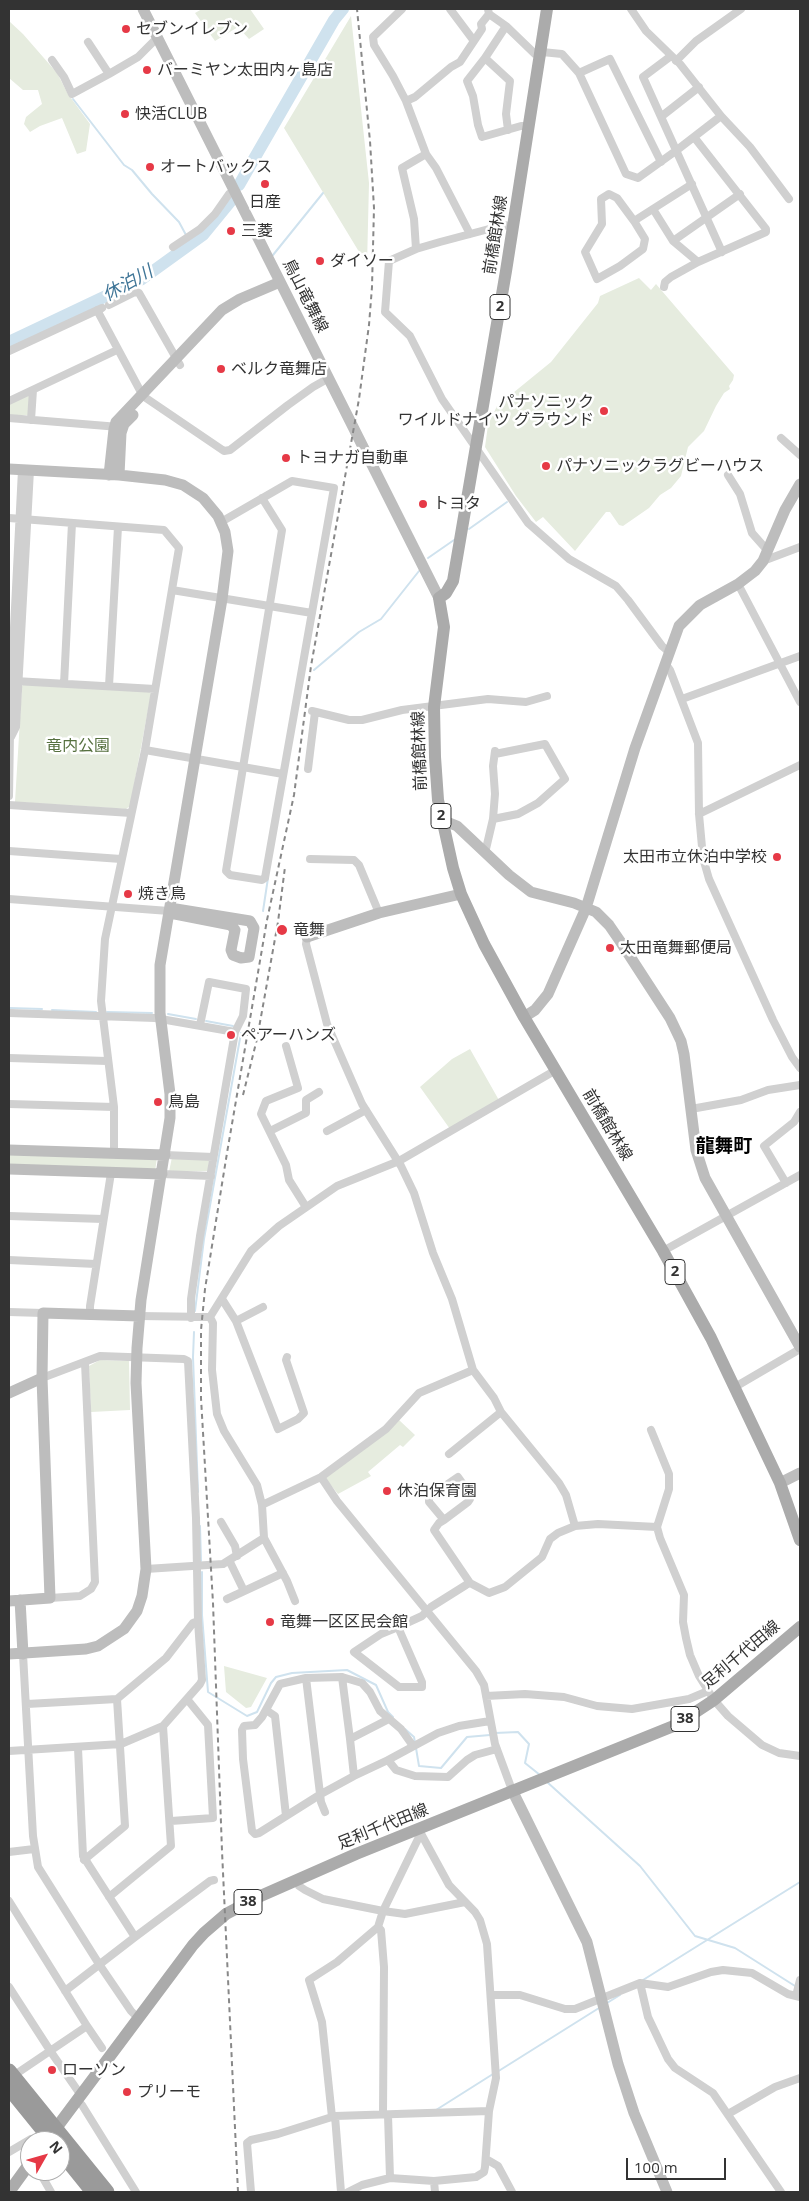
<!DOCTYPE html>
<html>
<head>
<meta charset="utf-8">
<style>
  body { margin:0 }
  #map { position:relative; width:809px; height:2201px; overflow:hidden; background:#fff; font-family:"Open Sans",sans-serif }
  canvas { display:block }
  .frame { position:absolute; inset:0; border:10px solid #333; pointer-events:none }
  .north { position:absolute; left:20px; top:2131px; width:50px; height:50px; box-sizing:border-box; background:#fff; border:1px solid #adadad; border-radius:50%; rotate:52deg; font-size:14px; font-weight:700; line-height:20px; text-align:center; color:#333 }
  .north::after { content:''; display:block; margin:auto; width:18px; height:22px; background:#e63946; clip-path:polygon(50% 0,100% 100%,50% 72%,0 100%) }
  .scale { position:absolute; left:626px; top:2158px; width:100px; height:22px; box-sizing:border-box; border:2px solid #333; border-top:0; padding-left:6px; font-size:15px; line-height:18px; white-space:nowrap; color:#333; -webkit-text-stroke:4px #fff; paint-order:stroke }
</style>
</head>
<body>
<div id="map">
<canvas width="809" height="2201"></canvas>
<div class="frame"></div>
<div class="north">N</div>
<div class="scale">100 m</div>
</div>
<script>
const ctx = document.querySelector('canvas').getContext('2d');
ctx.lineJoin = 'round';
function fillPath(path, color) {
  ctx.fillStyle = color;
  ctx.fill(path, 'evenodd');
}
function shape(rows) {
  const path = new Path2D();
  for (const r of rows) {
    path.moveTo(r[0], r[1]);
    for (let i = 2; i < r.length; i += 2) path.lineTo(r[i], r[i + 1]);
  }
  return path;
}
function stroke(path, color, width, dash) {
  ctx.strokeStyle = color;
  ctx.lineWidth = width;
  ctx.lineCap = dash ? 'butt' : 'round';
  ctx.setLineDash(dash || []);
  ctx.stroke(path);
}
function drawText(font, color, halo, rows, align = 'center') {
  ctx.font = font + ' "Open Sans","Noto Sans JP",sans-serif';
  ctx.lineWidth = 5;
  ctx.setLineDash([]);
  ctx.textBaseline = 'middle';
  ctx.strokeStyle = halo;
  ctx.fillStyle = color;
  for (const [text, x, y, turn = 0] of rows) {
    ctx.save();
    ctx.translate(x, y);
    ctx.rotate((+turn || 0) * Math.PI / 180);
    ctx.textAlign = isNaN(turn) ? turn : align;
    if (halo) ctx.strokeText(text, 0, 0);
    ctx.fillText(text, 0, 0);
    ctx.restore();
  }
}
const green = shape([
  [202,9,250,9,264,29,249,39,238,27,215,41,195,13],
  [351,16,369,183,367,265,284,128],
  [9,21,23,34,57,73,68,94,90,124,86,151,77,154,62,118,40,126,30,132,24,124,26,117,42,104,38,90,23,90,9,78],
  [639,278,651,290,656,284,734,375,733,380,729,386,730,389,724,393,716,406,704,431,688,447,681,476,671,488,660,495,649,508,623,526,619,525,610,512,606,512,575,551,543,517,536,522,516,496,485,447,488,425,497,406,551,362,598,303,600,296],
  [26,396,30,396,29,415,9,415,9,404],
  [25,684,149,691,151,694,130,806,126,809,15,802,22,686],
  [470,1049,500,1102,450,1129,420,1087,452,1059],
  [9,1152,157,1157,155,1172,9,1167],
  [172,1157,209,1160,208,1171,169,1172],
  [100,1360,129,1361,130,1410,91,1412,89,1366],
  [399,1420,415,1435,403,1447,400,1445,368,1472,371,1476,338,1494,325,1478],
  [224,1666,267,1678,251,1707,246,1708,226,1692]
]);
const stream = shape([
  [73,99,124,165,132,170,152,194,179,222,186,235],
  [273,255,323,193],
  [469,529,507,502],
  [428,558,454,540],
  [314,670,359,632,381,619,419,571],
  [263,911,268,878],
  [9,1008,42,1009],
  [52,1010,96,1012],
  [107,1012,152,1013],
  [168,1014,196,1019],
  [206,1021,233,1026],
  [195,1311,204,1239,241,1033],
  [194,1332,193,1357,198,1492],
  [200,1526,201,1561],
  [202,1572,202,1615,208,1692,247,1716,257,1712,271,1683,276,1677,292,1673,347,1670,376,1685,388,1712,393,1717],
  [405,1729,414,1737,415,1743],
  [495,1733,518,1732,529,1744,525,1763,540,1775],
  [416,1748,419,1766,441,1768,467,1737,490,1735],
  [547,1782,640,1866,695,1936,735,1948,795,1986],
  [643,1980,800,1882],
  [607,2003,620,1995],
  [497,2072,599,2008],
  [436,2110,493,2074]
]);
const river = shape([
  [239,185,334,20,343,9],
  [9,342,142,279,203,235,230,202]
]);
const street = shape([
  [402,9,373,37,374,45,393,76,406,101,426,154,436,168,470,234],
  [450,9,474,41],
  [488,9,489,14,506,26,535,54,541,57],
  [631,9,646,31,680,64,721,116,750,147,789,199],
  [506,26,485,58,467,81,473,96,478,125,482,137,521,126,530,126],
  [88,42,109,74,138,57,157,38],
  [542,52,562,54,579,73],
  [671,56,643,77,722,252],
  [485,58,510,81,506,114,508,130],
  [52,60,64,77,72,94,109,74],
  [676,61,696,41,741,9],
  [406,101,415,97,451,67,460,62,482,29,481,24,489,14],
  [662,116,699,87],
  [661,162,610,59,579,73,626,174,638,178,677,150,721,116],
  [653,209,673,241,698,262,766,232,766,229,694,137],
  [634,221,645,239,643,249,620,266,597,279,585,252,602,224,601,199,609,194,617,198,634,221,692,184],
  [513,227,504,225,440,242,416,249,389,261,385,312,410,336,442,399,528,523,569,559,616,586,628,600,662,646,669,652],
  [673,241,740,194],
  [173,247,200,229,215,214,229,194,234,191],
  [416,249,414,219,402,168,426,154],
  [664,287,665,282,671,277,698,262],
  [109,305,135,292,139,293,180,365],
  [97,310,143,396,224,451,230,450,288,405,313,387,329,378],
  [9,351,102,308],
  [9,401,117,350],
  [9,418,119,427],
  [31,420,33,390],
  [781,438,800,455],
  [728,475,740,494,752,533,767,550],
  [9,518,164,530,179,548,145,750,105,939,101,1001,114,1107,114,1153],
  [221,522,292,481,334,488,265,878,262,880,230,875,226,871,282,530,262,498],
  [763,561,800,547],
  [738,584,800,702],
  [172,590,312,613],
  [665,663,670,670,698,743,699,814,703,858,709,879,773,1020,792,1057,800,1068],
  [15,681,155,689],
  [64,684,72,523],
  [109,686,118,527],
  [682,699,800,656],
  [312,711,349,720,362,720,402,710,488,699,526,702,547,696],
  [9,726,22,470],
  [11,737,16,727,30,470],
  [145,750,283,774],
  [308,769,315,712],
  [9,796,10,733],
  [9,805,131,813],
  [699,814,800,765],
  [493,819,518,814,538,803,565,779,545,744,495,754],
  [9,851,121,859],
  [485,853,493,819,495,794,493,766,495,751],
  [310,859,354,860,359,865,379,913],
  [9,899,169,911],
  [307,937,306,944,327,1024,362,1104,401,1166,414,1193,433,1253,452,1299,473,1370,494,1398,501,1412,559,1483,566,1495,575,1526],
  [9,1013,155,1018,235,1032],
  [286,1046,298,1088,266,1101,261,1114,286,1165,289,1180,306,1207],
  [9,1058,107,1061],
  [9,1104,114,1107],
  [691,1109,741,1100,768,1090,800,1085],
  [270,1131,306,1113,306,1100,319,1092],
  [327,1131,366,1110],
  [165,1155,213,1157],
  [162,1174,211,1176],
  [786,1183,764,1146,794,1122,800,1112],
  [9,1216,103,1219],
  [663,1251,800,1175],
  [9,1260,96,1264],
  [222,1299,236,1321,278,1429,298,1419,304,1413,286,1360,287,1357],
  [9,1312,43,1313],
  [90,1313,90,1306,111,1173],
  [139,1316,210,1317,251,1251,279,1226,337,1186,399,1161,556,1070],
  [210,1317,213,1323,212,1370,217,1414,224,1431,257,1485,262,1505,264,1538,287,1581,295,1601],
  [191,1318,191,1299,200,1236,235,1032,243,1016,246,989,209,982,200,1025],
  [236,1321,263,1307],
  [735,1387,800,1349],
  [651,1430,669,1474,669,1489,657,1527,660,1538,684,1595,683,1622,686,1638,690,1655,699,1676,714,1700,728,1716,762,1745,779,1753,800,1756],
  [449,1454,501,1412],
  [321,1477,337,1501,476,1671,484,1685,495,1744,512,1790],
  [262,1505,321,1477,386,1429,419,1393,473,1370],
  [444,1520,429,1502,429,1497,458,1477,470,1494,470,1499,468,1502,444,1520,439,1523,434,1530,470,1583],
  [221,1522,235,1546,237,1556],
  [229,1560,244,1591],
  [146,1569,223,1564,264,1538],
  [50,1598,80,1596,91,1589,95,1582,85,1363],
  [227,1599,283,1573],
  [398,1627,381,1634,354,1652,399,1687,422,1687,422,1682,398,1627,422,1616,431,1607,466,1585,470,1583,489,1593,505,1587,542,1557,550,1539,558,1533,575,1526,598,1524,657,1527],
  [23,1654,33,1836,38,1867,99,1964,131,2011,137,2017],
  [342,1677,362,1683,370,1692,380,1711,401,1729,413,1746],
  [306,1678,321,1802,325,1812],
  [486,1696,525,1694,564,1697,597,1706,632,1709,689,1699,708,1691],
  [27,1704,117,1699,166,1658,193,1623,198,1621],
  [266,1710,275,1716,286,1816],
  [389,1719,350,1739,354,1776,388,1760,396,1770,415,1776,448,1777,467,1760,475,1755,497,1749],
  [350,1739,342,1677,306,1678,280,1684,262,1717,255,1725,244,1726,242,1730,243,1759,252,1831,255,1834,259,1833,321,1794,354,1776],
  [78,1748,83,1856,135,1937],
  [9,1751,121,1744,163,1726,200,1684,202,1680,198,1621,196,1518,188,1361,184,1359,100,1356,42,1378],
  [388,1760,438,1733,459,1726,490,1721],
  [171,1821,213,1818,208,1725,187,1699],
  [9,1852,34,1849],
  [84,1860,125,1826,117,1699],
  [297,1880,299,1886,305,1890,323,1899,383,1911,405,1914,465,1902],
  [109,1897,171,1846,163,1726],
  [9,1901,87,2026,102,2048],
  [378,1927,381,1930,384,1967,383,2114],
  [640,1983,648,2017,668,2059,675,2068,713,2093,781,2192],
  [9,1987,51,2052,80,2094],
  [65,1991,135,1937,210,1881,214,1880],
  [492,1995,520,1995,565,2009,575,2009,640,1983,668,1987,711,1972,723,1970,752,1973,788,1994,800,1997],
  [796,1996,800,1980],
  [13,2076,87,2026],
  [76,2100,82,2105,136,2192],
  [728,2114,775,2087,800,2078],
  [388,2115,390,2178],
  [335,2116,341,2192],
  [332,2117,322,2022,309,1980,337,1962,378,1927,383,1911,418,1839,422,1836],
  [9,2152,31,2139],
  [486,2159,498,2166,512,2192],
  [39,2171,51,2192],
  [434,2181,435,2192],
  [251,2192,247,2143,251,2140,278,2134,335,2116,489,2111],
  [348,2192,362,2185,390,2178,434,2181,476,2177,484,2172,485,2167,489,2111,496,2078,487,1944,480,1920,475,1912,449,1885,419,1830]
]);
const secondary = shape([
  [143,9,439,598],
  [9,469,119,475,165,480,183,485,203,498,218,516,225,532,228,551,222,599,160,965,160,1013,170,1094,170,1118,141,1300,137,1348,136,1383,146,1569,142,1596,137,1611,124,1629,98,1646,86,1649,9,1654],
  [109,475,114,429,116,422,222,310,240,299,280,282],
  [119,475,121,433,124,424,133,415],
  [442,820,457,826,509,875,531,892,574,903,596,912,609,925,620,941,670,1018,681,1041,684,1054,696,1150,705,1178,800,1347],
  [176,909,250,921,254,928,249,957,241,958,233,955,231,950,235,930,231,925,175,914,169,911,176,909],
  [307,937,379,913,461,894],
  [524,1017,535,1010,548,994,586,908,635,748,679,626,700,605,738,584,755,571,763,561,785,510,800,484],
  [9,1150,165,1155],
  [9,1169,162,1174],
  [9,1393,42,1378],
  [780,1483,800,1473],
  [20,1600,23,1654],
  [9,1601,50,1598,42,1378,43,1313,139,1316],
  [512,1790,587,1942,618,2064,634,2113,667,2192]
]);
const primary = shape([
  [547,9,506,271,453,581,446,593,439,598,444,627,434,707,435,757,438,800,453,868,461,894,484,944,524,1017,663,1251,711,1338,780,1483,800,1540],
  [51,2135,193,1945,204,1933,226,1914,256,1898,356,1854,676,1725,714,1700,800,1627],
  [9,2192,30,2163]
]);
const highway = shape([
  [9,2071,107,2192],
  [9,2088,52,2141],
  [60,2151,93,2192]
]);
const rail = shape([
  [243,1095,257,1039,278,922,285,867],
  [238,2192,222,1851,213,1603,201,1398,201,1330,205,1289,227,1153,267,920,294,795,311,666,359,399,369,325,372,287,374,208,370,141,357,9]
]);
const markers = [
  [126,29,5,"#e63946"],
  [147,70,5,"#e63946"],
  [125,114,5,"#e63946"],
  [150,167,5,"#e63946"],
  [265,184,5,"#e63946"],
  [231,231,5,"#e63946"],
  [320,261,5,"#e63946"],
  [221,369,5,"#e63946"],
  [604,411,5,"#e63946"],
  [286,458,5,"#e63946"],
  [546,466,5,"#e63946"],
  [423,504,5,"#e63946"],
  [777,857,5,"#e63946"],
  [128,894,5,"#e63946"],
  [282,930,6,"#e63946"],
  [610,948,5,"#e63946"],
  [231,1035,5,"#e63946"],
  [158,1102,5,"#e63946"],
  [387,1491,5,"#e63946"],
  [270,1622,5,"#e63946"],
  [52,2070,5,"#e63946"],
  [127,2092,5,"#e63946"]
];
const shields = [
  [500,307,20],
  [441,816,20],
  [675,1272,20],
  [685,1719,28],
  [248,1902,28]
];
const shieldNames = [
  ["2",500,307],
  ["2",441,816],
  ["2",675,1272],
  ["38",685,1719],
  ["38",248,1902]
];
const poiNames = [
  ["セブンイレブン",136,29],
  ["バーミヤン太田内ヶ島店",157,70],
  ["快活CLUB",135,114],
  ["オートバックス",160,167],
  ["日産",265,202,"center"],
  ["三菱",241,231],
  ["ダイソー",330,261],
  ["ベルク竜舞店",231,369],
  ["パナソニック",594,402,"right"],
  ["ワイルドナイツ グラウンド",594,420,"right"],
  ["トヨナガ自動車",296,458],
  ["パナソニックラグビーハウス",556,466],
  ["トヨタ",433,504],
  ["太田市立休泊中学校",767,857,"right"],
  ["焼き鳥",138,894],
  ["竜舞",293,930],
  ["太田竜舞郵便局",620,948],
  ["ペアーハンズ",241,1035],
  ["鳥島",168,1102],
  ["休泊保育園",397,1491],
  ["竜舞一区区民会館",280,1622],
  ["ローソン",62,2070],
  ["プリーモ",137,2092]
];
const streetNames = [
  ["前橋館林線",496,235,-81],
  ["鳥山竜舞線",305,296,63],
  ["前橋館林線",420,751,-92],
  ["前橋館林線",607,1125,59],
  ["足利千代田線",741,1655,-40],
  ["足利千代田線",383,1827,-22]
];
const parkNames = [
  ["竜内公園",78,746]
];
const waterNames = [
  ["休泊川",128,284,-29]
];
const quarterNames = [
  ["龍舞町",724,1147]
];
fillPath(green, '#e6ecdf');
stroke(stream, '#cfe2ee', 2);
stroke(river, '#cfe2ee', 12);
stroke(street, '#d0d0d0', 8);
stroke(secondary, '#bdbdbd', 11);
stroke(primary, '#ababab', 12);
stroke(highway, '#9a9a9a', 15);
stroke(rail, '#888', 2, [5, 4]);
for (const [x, y, r, color] of markers) {
  const dot = new Path2D();
  dot.arc(x, y, r, 0, 2 * Math.PI);
  ctx.fillStyle = color;
  ctx.fill(dot);
  stroke(dot, '#fff', 2);
}
for (const [x, y, w] of shields) {
  const box = new Path2D();
  box.roundRect(x - w / 2, y - 12.5, w, 25, 4);
  ctx.fillStyle = '#fff';
  ctx.fill(box);
  stroke(box, '#333', 1);
}
drawText('bold 15px', '#333', null, shieldNames);
drawText('16px', '#333', '#fff', poiNames, 'left');
drawText('16px', '#333', '#fff', streetNames);
drawText('16px', '#56703f', '#fff', parkNames);
drawText('italic 18px', '#3f7597', '#fff', waterNames);
drawText('bold 19px', '#000', '#fff', quarterNames);
</script>
</body>
</html>
